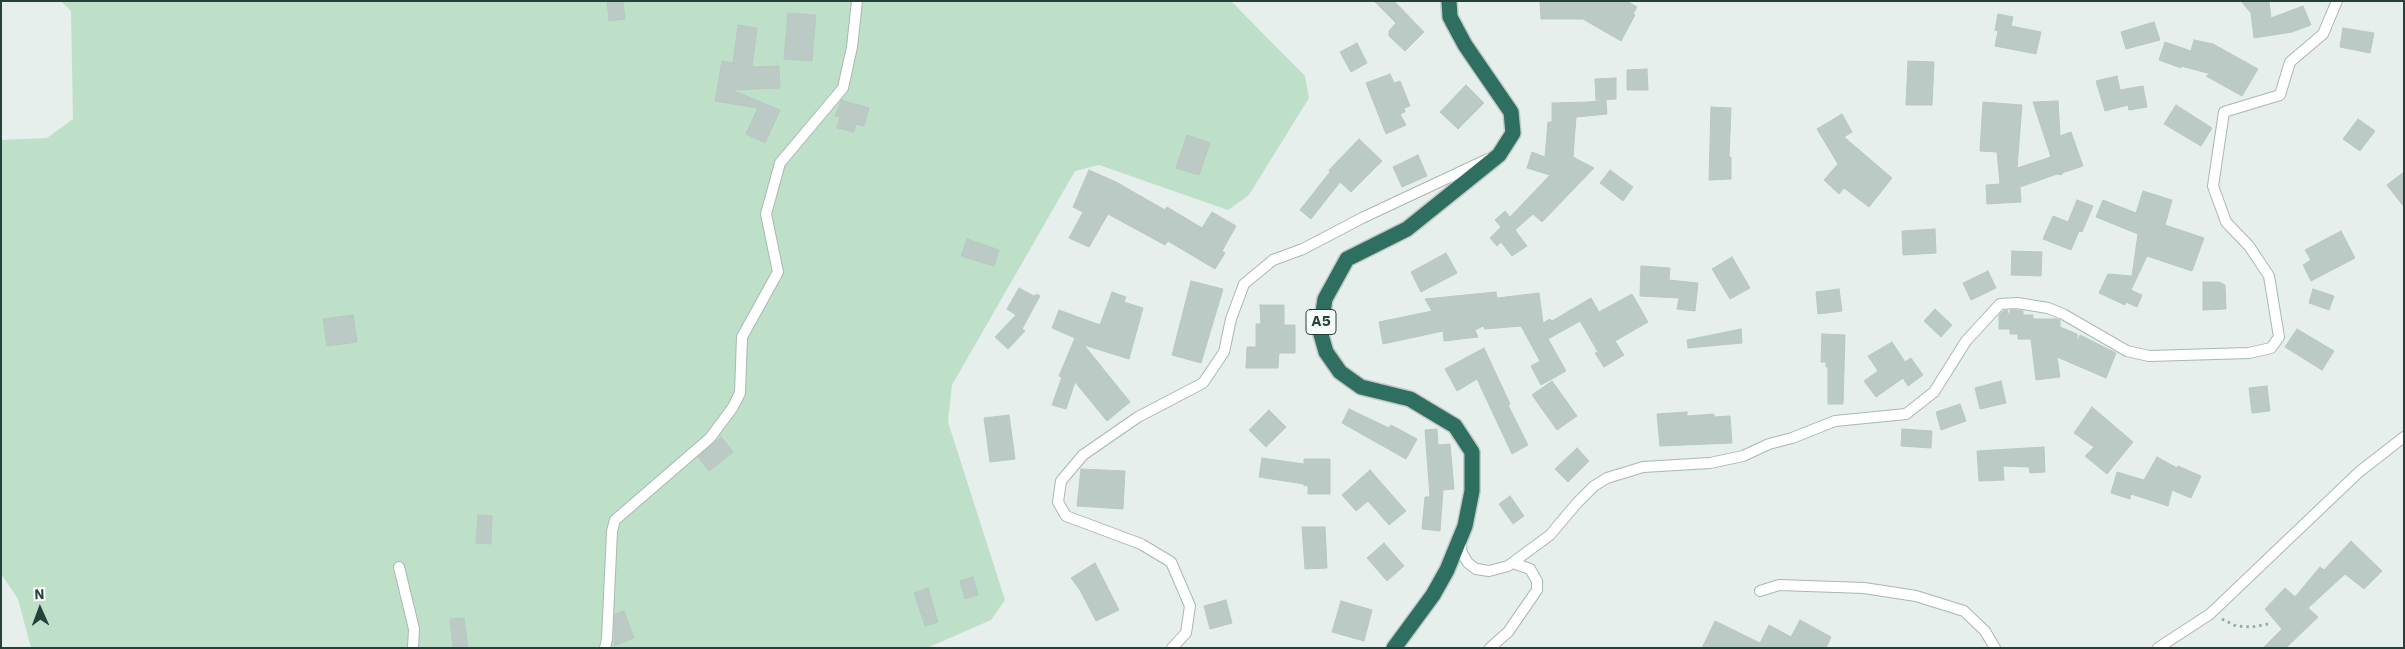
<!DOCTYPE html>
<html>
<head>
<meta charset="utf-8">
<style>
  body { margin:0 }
  #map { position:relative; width:2405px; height:649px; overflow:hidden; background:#e6efeb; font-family:"IBM Plex Sans",sans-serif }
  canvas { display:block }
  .frame { position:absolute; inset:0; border:2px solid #24423a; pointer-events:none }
  .north { position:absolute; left:15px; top:584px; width:50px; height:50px; -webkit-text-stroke:4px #f7fbf9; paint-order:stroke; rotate:358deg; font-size:14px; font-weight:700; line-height:20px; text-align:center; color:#24423a }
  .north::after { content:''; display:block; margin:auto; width:18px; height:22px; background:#24423a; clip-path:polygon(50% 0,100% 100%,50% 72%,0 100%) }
</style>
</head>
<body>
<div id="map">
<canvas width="2405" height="649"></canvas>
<div class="frame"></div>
<div class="north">N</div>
</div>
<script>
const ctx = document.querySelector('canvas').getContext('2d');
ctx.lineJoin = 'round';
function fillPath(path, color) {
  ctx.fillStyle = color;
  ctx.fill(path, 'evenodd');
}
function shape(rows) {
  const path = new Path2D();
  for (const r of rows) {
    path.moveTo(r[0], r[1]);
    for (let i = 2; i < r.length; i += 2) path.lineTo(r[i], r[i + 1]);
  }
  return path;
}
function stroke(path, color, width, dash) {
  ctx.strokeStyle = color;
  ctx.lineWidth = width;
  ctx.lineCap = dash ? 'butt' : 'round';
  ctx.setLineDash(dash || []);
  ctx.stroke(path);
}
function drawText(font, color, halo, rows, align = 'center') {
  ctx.font = font + ' "IBM Plex Sans",sans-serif';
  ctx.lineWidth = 4;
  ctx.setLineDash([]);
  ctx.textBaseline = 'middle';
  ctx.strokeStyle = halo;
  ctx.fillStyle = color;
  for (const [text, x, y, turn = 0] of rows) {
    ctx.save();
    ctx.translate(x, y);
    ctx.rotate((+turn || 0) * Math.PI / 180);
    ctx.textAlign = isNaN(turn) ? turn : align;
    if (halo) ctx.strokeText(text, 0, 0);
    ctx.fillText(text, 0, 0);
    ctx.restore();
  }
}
const green = shape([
  [61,1,1231,1,1305,76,1309,98,1249,195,1228,210,1099,165,1075,171,952,385,948,422,1005,600,991,620,927,648,31,648,18,599,1,574,1,140,47,138,73,119,71,11]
]);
const building = shape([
  [607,1,623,1,625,19,609,21,607,1],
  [1374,1,1394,1,1424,32,1405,51,1389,36,1389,31,1396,23,1374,1],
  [1540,1,1627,1,1637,7,1633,14,1635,15,1621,41,1583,19,1541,19,1540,1],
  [2241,1,2269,1,2271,18,2303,6,2311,25,2292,32,2254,38,2251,13,2241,1],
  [788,13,816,15,812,61,784,59,788,13],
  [1998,14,2013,17,2011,26,2041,32,2036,54,1995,46,1998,31,1995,30,1998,14],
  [2154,22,2160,40,2126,49,2121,32,2154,22],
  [738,25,757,28,752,67,779,66,780,88,732,90,780,110,765,143,746,134,758,108,715,101,722,61,733,63,738,25],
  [2343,28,2374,33,2370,53,2340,47,2343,28],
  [2194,40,2213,44,2258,69,2242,96,2206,76,2211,74,2181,66,2181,68,2159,60,2165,42,2191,51,2194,40],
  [1357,43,1367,63,1351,72,1340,52,1357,43],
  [1908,61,1934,62,1932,105,1906,105,1908,61],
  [1647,69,1648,90,1627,90,1627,70,1647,69],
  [1390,74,1394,83,1400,81,1410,106,1404,108,1405,112,1400,114,1406,125,1386,134,1366,83,1390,74],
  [2117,76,2120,90,2143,86,2147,107,2129,110,2128,105,2105,111,2096,81,2117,76],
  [1616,78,1616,99,1596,100,1595,79,1616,78],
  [1466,85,1484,103,1458,129,1440,112,1466,85],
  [841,100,869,108,864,126,856,124,854,132,837,128,840,117,835,116,841,100],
  [1606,100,1607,114,1576,117,1573,157,1594,168,1542,222,1533,214,1515,230,1527,246,1512,256,1501,242,1497,246,1490,238,1501,227,1495,220,1505,211,1510,217,1550,175,1527,168,1532,152,1545,157,1548,122,1552,122,1552,103,1588,102,1606,100],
  [2058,101,2060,136,2071,132,2083,166,2062,173,2062,175,2057,174,2020,187,2021,202,1987,204,1986,185,2000,184,1997,152,1980,151,1983,102,2022,105,2017,168,2051,157,2033,102,2058,101],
  [2176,105,2212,128,2201,146,2164,124,2176,105],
  [1711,107,1731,108,1729,157,1731,157,1731,179,1709,180,1711,107],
  [1842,114,1852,132,1844,137,1892,178,1869,207,1844,188,1839,194,1824,180,1838,164,1817,129,1842,114],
  [2358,119,2375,131,2360,151,2343,139,2358,119],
  [1187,135,1210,143,1199,175,1176,168,1187,135],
  [1359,139,1382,161,1351,192,1340,182,1311,219,1300,210,1330,172,1329,170,1359,139],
  [1418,155,1427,176,1402,187,1393,167,1418,155],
  [1089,170,1116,182,1165,210,1167,207,1202,228,1212,212,1236,226,1222,251,1225,253,1215,269,1168,241,1165,245,1108,214,1089,247,1069,238,1083,212,1073,207,1089,170],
  [1610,170,1633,187,1623,201,1600,183,1610,170],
  [2404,172,2404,207,2387,185,2404,172],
  [2143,191,2172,200,2165,225,2204,238,2192,271,2147,256,2131,290,2142,295,2137,307,2126,302,2125,305,2099,293,2108,274,2132,276,2138,234,2096,217,2103,200,2136,213,2143,191],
  [2077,200,2093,206,2082,232,2079,231,2071,250,2043,239,2053,216,2068,222,2077,200],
  [1935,229,1936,253,1903,255,1902,231,1935,229],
  [2341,231,2355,258,2311,281,2303,265,2311,260,2305,250,2341,231],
  [967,239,999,250,994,266,961,256,967,239],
  [2012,251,2042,252,2041,276,2011,275,2012,251],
  [1446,253,1457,273,1421,292,1411,272,1446,253],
  [1732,257,1750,288,1730,299,1712,269,1732,257],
  [1641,266,1670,268,1669,280,1698,283,1695,311,1677,309,1679,298,1640,296,1641,266],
  [1988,271,1996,288,1971,300,1963,283,1988,271],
  [1191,281,1223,289,1201,363,1172,355,1191,281],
  [2203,282,2219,282,2225,285,2226,309,2203,310,2203,282],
  [1019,288,1034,296,1037,294,1040,296,1022,329,1025,331,1008,349,995,337,1016,315,1007,309,1019,288],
  [1839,289,1842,311,1818,314,1816,292,1839,289],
  [2313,289,2334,296,2329,310,2309,303,2313,289],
  [1112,292,1126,297,1124,302,1143,308,1129,359,1084,345,1130,402,1107,421,1075,382,1066,409,1052,405,1062,377,1059,376,1075,338,1052,328,1059,310,1100,325,1112,292],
  [1496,292,1497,298,1539,293,1543,323,1550,319,1552,321,1591,298,1599,312,1632,294,1648,322,1615,341,1624,355,1604,367,1595,353,1598,352,1580,321,1548,339,1566,371,1541,385,1531,366,1540,361,1521,326,1485,329,1483,326,1475,330,1478,337,1444,341,1443,331,1383,344,1379,322,1432,311,1425,299,1496,292],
  [1260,305,1284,305,1284,325,1295,325,1295,353,1279,353,1278,368,1246,368,1247,347,1256,347,1256,324,1261,324,1260,305],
  [1935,309,1952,325,1941,337,1924,321,1935,309],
  [2007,310,2010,317,2010,310,2017,310,2023,311,2023,315,2033,315,2033,319,2056,319,2060,320,2060,327,2077,334,2077,342,2080,335,2116,353,2106,378,2057,357,2060,377,2036,380,2031,339,2018,339,2018,334,2010,334,2010,329,1999,329,1999,315,2003,311,2007,310],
  [353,315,357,342,327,346,323,319,353,315],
  [1741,329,1742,343,1688,348,1687,340,1741,329],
  [2297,329,2334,351,2322,370,2285,347,2297,329],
  [1822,334,1845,335,1843,404,1828,404,1828,367,1826,367,1826,362,1821,362,1822,334],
  [1892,342,1905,362,1911,358,1923,375,1908,386,1903,378,1876,397,1864,381,1878,371,1868,356,1892,342],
  [1484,348,1510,404,1508,405,1528,445,1512,454,1477,379,1457,391,1445,369,1484,348],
  [1552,381,1577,416,1557,430,1532,395,1552,381],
  [2001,381,2006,403,1980,409,1975,388,2001,381],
  [2267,386,2270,411,2252,413,2249,388,2267,386],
  [1960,404,1966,421,1941,430,1936,412,1960,404],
  [2092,407,2133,442,2107,474,2085,456,2094,447,2074,433,2092,407],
  [1349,409,1389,428,1391,425,1417,439,1406,459,1342,423,1349,409],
  [1269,410,1286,427,1266,447,1249,430,1269,410],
  [1687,412,1687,416,1714,414,1714,417,1730,416,1732,443,1660,446,1657,414,1687,412],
  [1009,415,1015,459,990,462,984,418,1009,415],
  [1437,429,1438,445,1450,444,1454,489,1443,490,1440,531,1422,529,1425,497,1430,497,1425,430,1437,429],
  [1902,429,1932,431,1931,448,1901,446,1902,429],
  [721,437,733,452,709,471,698,457,721,437],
  [2044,447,2045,472,2030,473,2029,467,2003,466,2004,480,1979,481,1977,451,2044,447],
  [1577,448,1589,461,1568,482,1555,469,1577,448],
  [2157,457,2177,468,2178,466,2201,476,2191,498,2172,490,2168,506,2131,494,2130,499,2111,493,2117,472,2144,480,2157,457],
  [1262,458,1304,464,1304,459,1330,459,1330,494,1308,494,1308,485,1304,486,1304,484,1259,477,1262,458],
  [1081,469,1125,471,1123,509,1077,506,1081,469],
  [1370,470,1406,511,1389,525,1368,501,1356,511,1342,495,1370,470],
  [1510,496,1524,516,1513,524,1499,504,1510,496],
  [478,515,492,516,491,544,476,543,478,515],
  [1302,527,1325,527,1327,568,1305,569,1302,527],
  [2351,541,2382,571,2364,589,2345,574,2308,608,2318,617,2286,648,2263,648,2282,629,2265,609,2285,588,2295,597,2320,567,2324,570,2351,541],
  [1384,543,1404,566,1387,581,1367,558,1384,543],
  [1095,563,1119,610,1096,621,1080,590,1071,578,1095,563],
  [973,577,978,595,965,599,960,581,973,577],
  [928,588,938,622,925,626,914,593,928,588],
  [1226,600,1232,623,1210,629,1204,606,1226,600],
  [1341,601,1372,610,1364,641,1332,632,1341,601],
  [624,611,634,638,614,646,615,614,624,611],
  [464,618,468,648,453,648,450,619,464,618],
  [1800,620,1831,637,1826,648,1702,648,1715,621,1760,643,1769,625,1791,637,1800,620]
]);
const path = shape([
  [2222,619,2236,626,2252,627,2268,624]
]);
const lane = shape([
  [1460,540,1462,553,1468,563,1476,569,1489,571,1508,566,1550,535,1577,503,1594,486,1607,478,1643,467,1710,463,1743,456,1769,444,1792,438,1835,421,1906,414,1934,392,1966,341,2000,304,2017,303,2048,308,2063,314,2127,351,2149,356,2249,353,2271,348,2279,337,2269,276,2249,246,2226,222,2213,186,2224,112,2280,95,2290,62,2323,34,2337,1],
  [399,567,414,629,413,648],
  [1760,591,1779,585,1864,588,1916,596,1964,611,1985,631,1995,648],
  [605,648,607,639,612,531,615,520,710,438,733,407,740,393,742,337,778,272,766,214,780,163,843,88,852,47,857,1],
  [1172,648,1186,633,1190,606,1171,562,1141,544,1066,516,1058,502,1061,481,1083,455,1138,417,1203,383,1224,352,1231,319,1244,284,1273,260,1303,249,1362,218,1488,159],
  [1490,648,1508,632,1537,590,1537,581,1530,569,1513,563],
  [2158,648,2210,614,2359,472,2404,437]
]);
const highway = shape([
  [1394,648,1433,595,1447,570,1465,526,1472,491,1472,452,1455,426,1410,399,1361,387,1340,372,1326,352,1320,331,1325,299,1347,259,1407,229,1499,155,1513,133,1511,112,1465,45,1450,17,1449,1]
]);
const shields = [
  [1321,322,30]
];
const shieldNames = [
  ["A5",1321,322]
];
fillPath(green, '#bfe0c8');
fillPath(building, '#bbcac4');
stroke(building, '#b8c9c2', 1);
stroke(lane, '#a8b8b2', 12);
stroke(highway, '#c2cac8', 18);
stroke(path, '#86b3a5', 3, [2.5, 4]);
stroke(lane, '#fff', 10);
stroke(highway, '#2f6f62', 15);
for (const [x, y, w] of shields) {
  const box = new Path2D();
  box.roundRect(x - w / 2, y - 12.5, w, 25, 4);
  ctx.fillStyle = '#f7fbf9';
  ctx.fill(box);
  stroke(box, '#24423a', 1);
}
drawText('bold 15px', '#24423a', null, shieldNames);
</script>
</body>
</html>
